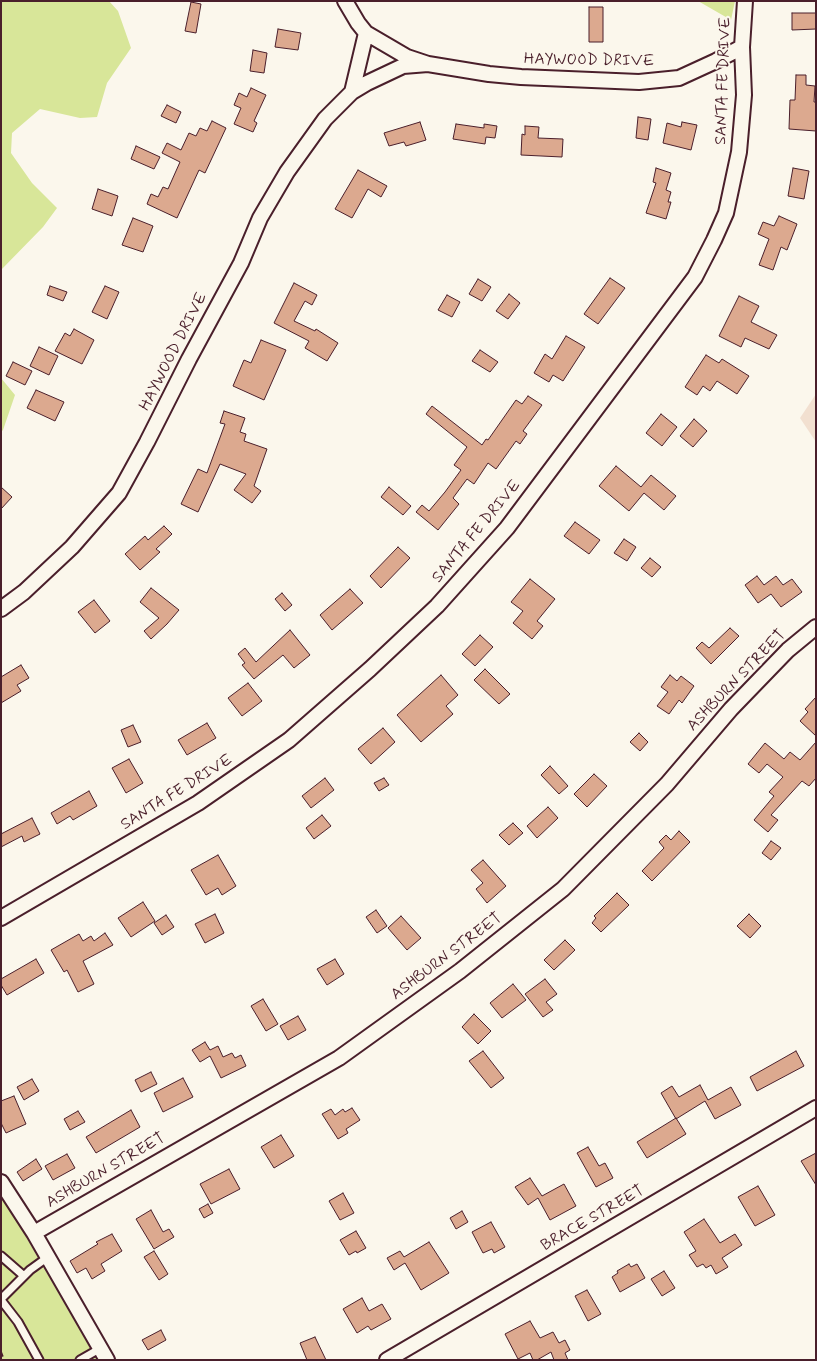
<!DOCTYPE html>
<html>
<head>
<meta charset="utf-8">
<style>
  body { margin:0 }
  #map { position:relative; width:817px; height:1361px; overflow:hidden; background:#fbf7ec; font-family:Mynerve,sans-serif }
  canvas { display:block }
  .frame { position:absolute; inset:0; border:2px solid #4a1f2b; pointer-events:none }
</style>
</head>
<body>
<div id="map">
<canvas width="817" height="1361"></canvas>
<div class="frame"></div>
</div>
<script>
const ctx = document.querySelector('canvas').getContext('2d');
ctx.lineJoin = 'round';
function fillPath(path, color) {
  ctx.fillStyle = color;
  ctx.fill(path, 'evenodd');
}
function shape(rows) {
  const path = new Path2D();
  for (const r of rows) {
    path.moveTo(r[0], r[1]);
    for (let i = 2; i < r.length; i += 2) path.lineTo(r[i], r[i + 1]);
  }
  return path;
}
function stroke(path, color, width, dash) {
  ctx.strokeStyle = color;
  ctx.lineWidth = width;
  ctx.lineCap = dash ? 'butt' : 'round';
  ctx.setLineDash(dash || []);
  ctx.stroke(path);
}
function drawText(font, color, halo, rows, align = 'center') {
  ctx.font = font + ' Mynerve,sans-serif';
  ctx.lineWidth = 4;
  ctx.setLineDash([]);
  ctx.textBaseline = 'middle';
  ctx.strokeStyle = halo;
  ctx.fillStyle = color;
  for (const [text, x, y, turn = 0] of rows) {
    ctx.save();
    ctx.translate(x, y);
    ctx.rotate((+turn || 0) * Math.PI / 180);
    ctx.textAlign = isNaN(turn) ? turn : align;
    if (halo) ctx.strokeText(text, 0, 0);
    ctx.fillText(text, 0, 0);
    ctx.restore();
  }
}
const built = shape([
  [816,394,816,442,800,418]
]);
const green = shape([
  [1,1,109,1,118,11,131,48,107,83,97,117,80,118,40,109,12,133,11,153,32,183,57,208,43,227,1,270],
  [698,1,735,1,731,20],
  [1,378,15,395,3,430,1,432],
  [1,1197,10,1209,97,1360,1,1360]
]);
const building = shape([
  [191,2,201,4,196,33,185,31,191,2],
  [589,7,603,7,603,42,589,42,589,7],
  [792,13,816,13,816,29,792,30,792,13],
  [278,29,301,33,298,50,275,47,278,29],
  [253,50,267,53,264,73,250,71,253,50],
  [796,75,806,75,806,85,815,86,814,102,816,102,816,131,789,129,790,100,795,100,796,75],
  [251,88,266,95,254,121,257,123,253,132,234,124,241,108,234,105,239,93,247,97,251,88],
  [167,105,181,112,176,123,161,116,167,105],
  [638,117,651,119,648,140,636,138,638,117],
  [212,121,226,128,205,173,199,170,177,218,147,204,151,194,158,197,163,187,168,189,180,162,162,153,167,143,181,150,189,133,196,136,200,128,207,131,212,121],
  [420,122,426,140,406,146,404,142,389,146,384,133,420,122],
  [682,122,697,125,691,150,663,143,667,123,681,127,682,122],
  [456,124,484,128,484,124,497,126,495,138,486,137,485,144,453,139,456,124],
  [525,126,539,127,538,138,563,139,562,157,521,155,522,134,525,135,525,126],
  [136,146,160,157,154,169,131,159,136,146],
  [656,168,671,173,666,190,671,192,668,202,671,202,666,219,646,213,656,183,653,182,656,168],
  [793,168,809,171,804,199,788,196,793,168],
  [358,170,387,186,381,197,368,189,352,218,335,209,358,170],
  [98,189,118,196,112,216,92,209,98,189],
  [779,216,797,224,787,250,781,247,773,270,759,265,769,239,758,234,763,222,774,226,779,216],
  [133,218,153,226,143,252,122,245,133,218],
  [610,278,625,288,598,324,584,314,610,278],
  [478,279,491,287,482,301,469,294,478,279],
  [294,283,317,295,312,305,305,301,294,321,315,331,316,329,338,343,327,361,305,348,309,341,274,323,294,283],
  [50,286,67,292,63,301,47,295,50,286],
  [105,286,119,292,107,319,92,312,105,286],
  [509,294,520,303,508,319,496,311,509,294],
  [447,295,460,302,452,317,438,310,447,295],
  [739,296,759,306,751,322,777,335,769,349,745,338,741,347,719,336,739,296],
  [74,329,94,340,82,364,55,351,65,333,70,336,74,329],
  [566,336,585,347,563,381,553,375,549,382,534,373,545,354,552,359,566,336],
  [261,340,286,350,264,400,233,386,244,360,251,363,261,340],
  [39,347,58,356,49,375,30,366,39,347],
  [480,350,498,362,490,372,472,361,480,350],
  [706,355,719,363,722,359,749,376,737,394,717,381,710,391,703,386,697,395,685,387,706,355],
  [13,362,32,371,25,385,6,376,13,362],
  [36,390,64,402,55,421,27,408,36,390],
  [528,396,542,405,523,431,527,434,520,444,516,441,496,469,488,463,474,484,467,479,453,498,459,504,438,530,416,512,422,505,429,511,445,492,461,470,454,465,467,447,426,414,432,406,482,445,486,439,488,440,516,400,522,404,528,396],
  [224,411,245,418,240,432,246,434,244,441,267,449,254,486,261,491,252,503,234,490,246,474,220,464,198,512,181,504,198,469,207,473,225,424,220,423,224,411],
  [661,414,677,427,662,446,646,433,661,414],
  [694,419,707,431,693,447,680,436,694,419],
  [616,466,641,487,651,475,676,496,664,510,644,493,629,511,599,486,616,466],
  [1,487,12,497,1,509,1,487],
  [389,487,411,506,403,515,381,497,389,487],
  [575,522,600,540,589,554,564,536,575,522],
  [164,526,172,534,156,549,160,552,140,570,125,554,145,536,148,540,164,526],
  [624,539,636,547,627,561,614,553,624,539],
  [398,547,410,558,381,588,370,576,398,547],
  [650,558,661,567,652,577,641,568,650,558],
  [757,576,764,585,776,576,783,585,792,579,802,592,781,607,771,594,758,603,745,585,757,576],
  [530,579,555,599,537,621,543,626,532,639,513,623,523,611,511,602,530,579],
  [151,588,179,610,167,624,151,639,144,631,159,618,140,602,151,588],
  [350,589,363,603,332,630,320,615,350,589],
  [282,593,292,605,285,611,275,599,282,593],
  [94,600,110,621,95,633,78,612,94,600],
  [730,628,739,636,711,664,696,648,702,642,709,648,730,628],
  [290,630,310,655,294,668,283,655,254,679,242,665,245,663,238,654,245,648,256,662,290,630],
  [480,635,493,647,475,666,462,654,480,635],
  [21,665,29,678,17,685,21,691,1,703,1,677,21,665],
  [485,669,510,694,499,704,474,680,485,669],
  [441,675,458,695,446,706,453,714,421,742,397,715,441,675],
  [670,675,677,681,681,676,694,686,682,703,679,700,669,714,657,706,668,692,661,687,670,675],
  [248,683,262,701,242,716,228,698,248,683],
  [816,697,816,736,800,721,808,712,805,709,816,697],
  [207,723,216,738,187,755,178,740,207,723],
  [133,725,141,742,128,747,121,730,133,725],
  [383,728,395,742,371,764,358,749,383,728],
  [639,733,648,742,640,751,630,742,639,733],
  [816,742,816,778,809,786,802,781,771,815,778,820,768,832,754,820,774,796,769,792,783,777,767,764,759,773,748,764,765,743,784,759,790,752,800,760,816,742],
  [129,759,143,783,126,793,112,768,129,759],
  [550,766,568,786,559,794,541,775,550,766],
  [594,774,607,786,587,807,574,794,594,774],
  [325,778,334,790,311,808,302,796,325,778],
  [384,778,389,785,379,791,374,783,384,778],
  [89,791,97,806,73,820,70,816,57,824,51,813,89,791],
  [548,807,558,818,537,838,527,826,548,807],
  [322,815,331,826,314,839,306,828,322,815],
  [32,818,40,834,24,842,22,836,1,847,1,834,32,818],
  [513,823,523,833,509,845,499,835,513,823],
  [679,831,690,842,652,881,642,871,664,848,659,842,666,835,671,840,679,831],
  [771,841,781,848,771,860,762,853,771,841],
  [218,855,236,886,222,895,218,888,206,895,191,870,218,855],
  [483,860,506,886,487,903,476,889,483,883,471,870,483,860],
  [617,893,629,905,601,932,592,923,596,918,594,916,617,893],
  [143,902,155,921,131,937,118,918,143,902],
  [376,910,387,926,377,933,366,917,376,910],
  [215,914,224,933,205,943,195,924,215,914],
  [749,914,761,926,750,938,737,926,749,914],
  [166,915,174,927,162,935,154,923,166,915],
  [401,916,421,938,407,950,388,928,401,916],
  [105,933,113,945,83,961,94,984,78,992,67,970,64,972,51,950,79,934,83,941,91,936,94,941,105,933],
  [565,940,575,950,554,970,544,960,565,940],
  [36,959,44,973,7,995,1,985,1,979,36,959],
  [335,959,344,974,327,985,317,969,335,959],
  [545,979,557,994,546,1002,553,1010,543,1017,525,994,545,979],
  [513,984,526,1000,502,1018,490,1003,513,984],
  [263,999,278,1024,266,1031,251,1006,263,999],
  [474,1014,491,1031,478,1044,462,1027,474,1014],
  [298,1016,306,1030,288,1040,280,1026,298,1016],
  [205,1042,210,1050,218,1046,223,1057,232,1053,235,1058,241,1055,246,1066,221,1078,210,1056,200,1062,192,1050,205,1042],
  [483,1051,504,1078,491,1088,469,1061,483,1051],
  [796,1051,804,1066,757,1091,750,1077,796,1051],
  [151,1072,157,1084,141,1092,135,1080,151,1072],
  [183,1078,193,1097,163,1112,154,1093,183,1078],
  [32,1079,39,1091,24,1100,17,1087,32,1079],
  [700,1085,708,1100,731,1087,741,1105,715,1119,705,1101,676,1119,661,1093,672,1086,679,1097,700,1085],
  [14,1096,26,1124,6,1133,1,1123,1,1101,14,1096],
  [352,1108,360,1120,346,1129,348,1133,338,1139,322,1114,331,1109,335,1115,343,1109,345,1112,352,1108],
  [131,1110,140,1127,96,1153,86,1137,131,1110],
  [78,1111,85,1122,70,1130,64,1119,78,1111],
  [676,1118,686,1134,647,1158,637,1142,676,1118],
  [281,1135,294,1156,274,1168,261,1147,281,1135],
  [588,1147,599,1166,605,1163,613,1178,596,1187,577,1153,588,1147],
  [816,1153,816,1185,801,1161,816,1153],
  [67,1154,75,1168,53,1180,45,1166,67,1154],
  [36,1159,42,1169,23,1181,17,1172,36,1159],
  [229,1169,240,1189,211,1204,200,1184,229,1169],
  [530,1178,542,1196,564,1184,576,1206,550,1220,538,1198,528,1205,515,1187,530,1178],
  [758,1186,775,1215,755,1226,738,1197,758,1186],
  [343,1193,354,1213,340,1220,329,1201,343,1193],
  [208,1204,213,1213,204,1218,199,1209,208,1204],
  [151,1210,163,1232,169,1229,174,1237,154,1249,136,1219,151,1210],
  [462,1211,468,1222,456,1229,450,1218,462,1211],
  [704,1219,720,1243,735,1234,742,1245,722,1258,728,1267,716,1274,711,1265,706,1268,703,1264,697,1267,689,1255,696,1251,684,1232,704,1219],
  [491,1222,505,1247,494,1253,492,1249,483,1253,472,1232,491,1222],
  [356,1231,366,1248,357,1253,356,1251,349,1255,340,1240,356,1231],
  [112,1234,122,1251,101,1264,105,1271,92,1279,86,1268,77,1273,70,1261,98,1244,96,1242,112,1234],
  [429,1242,449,1273,421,1290,405,1263,394,1270,387,1258,400,1251,404,1257,429,1242],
  [154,1251,168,1274,159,1280,144,1257,154,1251],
  [629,1264,631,1267,637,1264,645,1278,620,1292,612,1277,618,1273,617,1271,629,1264],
  [664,1271,675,1288,662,1296,651,1279,664,1271],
  [587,1290,601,1314,588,1321,575,1296,587,1290],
  [362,1298,369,1311,382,1304,391,1319,371,1330,368,1326,357,1333,343,1309,362,1298],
  [530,1321,540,1338,553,1332,559,1343,565,1340,570,1350,565,1353,568,1360,554,1360,551,1352,537,1360,533,1360,530,1353,518,1359,505,1334,530,1321],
  [161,1330,166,1340,148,1350,142,1340,161,1330],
  [315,1337,326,1360,307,1360,300,1343,315,1337]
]);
const path = shape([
  [1,1352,4,1360]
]);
const lane = shape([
  [1,1256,24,1276],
  [1,1299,30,1270,48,1257],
  [1,1300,18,1322,39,1360],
  [80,1360,101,1348]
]);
const street = shape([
  [345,1,358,23,366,33,407,57,428,64,489,74,521,77,639,82,679,78,716,61,742,47],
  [352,92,366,33],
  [1,609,24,592,72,547,119,493,147,442,189,359,241,263,260,218,287,172,325,119,352,92,367,83,403,66,428,64],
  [1,918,198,803,289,740,370,669,437,606,507,528,695,277,714,240,726,213,739,152,744,95,742,47,745,1],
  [1,1182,34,1233,107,1360],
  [34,1233,339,1058,460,971,563,889,667,784,731,709,788,650,816,627],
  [387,1360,816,1108]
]);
const streetNames = [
  ["HAYWOOD DRIVE",589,61,1],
  ["SANTA FE DRIVE",724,81,-88],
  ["HAYWOOD DRIVE",174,352,-63],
  ["SANTA FE DRIVE",477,532,-50],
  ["ASHBURN STREET",737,681,-46],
  ["SANTA FE DRIVE",177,793,-32],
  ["ASHBURN STREET",447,957,-37],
  ["ASHBURN STREET",106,1171,-30],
  ["BRACE STREET",593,1219,-30]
];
fillPath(built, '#f2e0d0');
fillPath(green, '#d8e699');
fillPath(building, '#dca98f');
stroke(building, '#4a1f2b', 1);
stroke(lane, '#4a1f2b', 11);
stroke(street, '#4a1f2b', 18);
stroke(path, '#4a1f2b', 2, [5, 4]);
stroke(lane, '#fbf7ec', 7);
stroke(street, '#fbf7ec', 14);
drawText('16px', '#4a1f2b', '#fbf7ec', streetNames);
</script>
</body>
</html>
